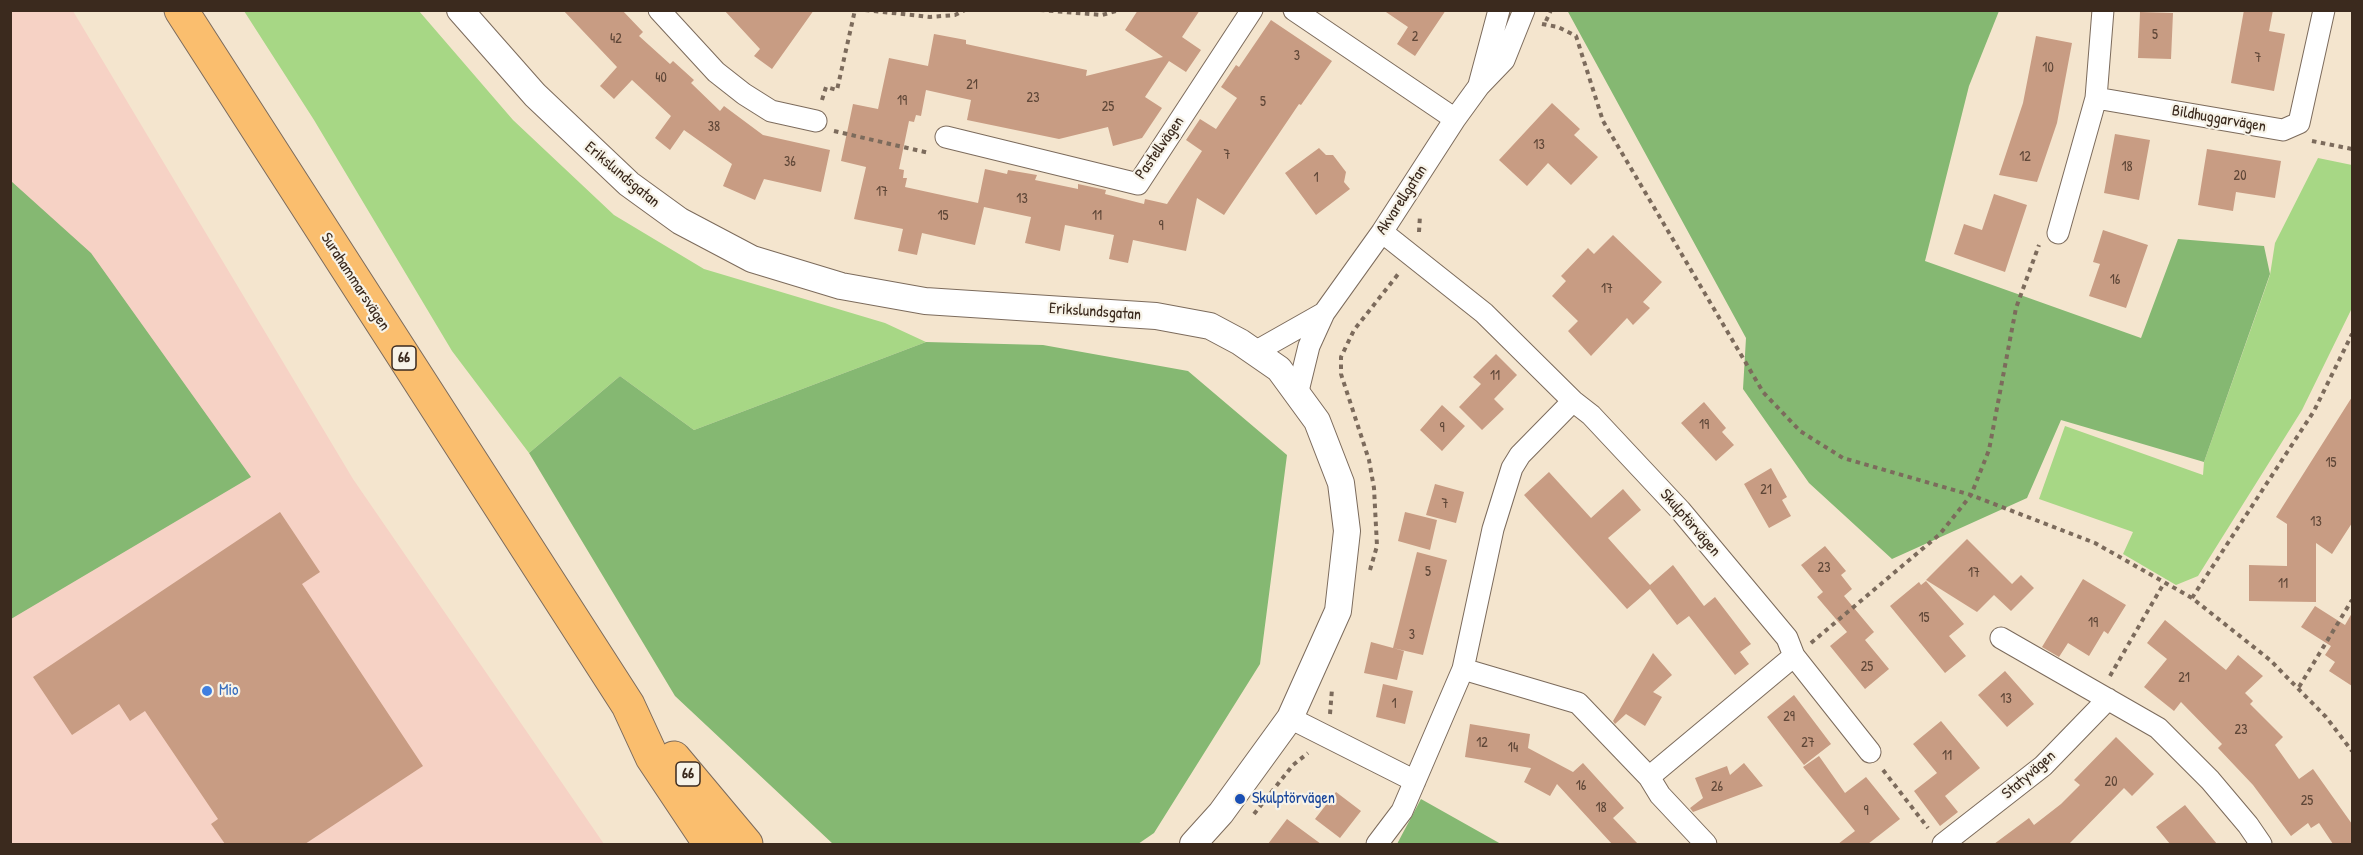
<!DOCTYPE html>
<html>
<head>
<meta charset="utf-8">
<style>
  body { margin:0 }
  #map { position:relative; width:2363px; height:855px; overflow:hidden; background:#f4e5ce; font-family:"Patrick Hand",sans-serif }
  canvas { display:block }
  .frame { position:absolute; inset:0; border:12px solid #3b2a1e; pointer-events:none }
</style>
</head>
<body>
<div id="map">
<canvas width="2363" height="855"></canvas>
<div class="frame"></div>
</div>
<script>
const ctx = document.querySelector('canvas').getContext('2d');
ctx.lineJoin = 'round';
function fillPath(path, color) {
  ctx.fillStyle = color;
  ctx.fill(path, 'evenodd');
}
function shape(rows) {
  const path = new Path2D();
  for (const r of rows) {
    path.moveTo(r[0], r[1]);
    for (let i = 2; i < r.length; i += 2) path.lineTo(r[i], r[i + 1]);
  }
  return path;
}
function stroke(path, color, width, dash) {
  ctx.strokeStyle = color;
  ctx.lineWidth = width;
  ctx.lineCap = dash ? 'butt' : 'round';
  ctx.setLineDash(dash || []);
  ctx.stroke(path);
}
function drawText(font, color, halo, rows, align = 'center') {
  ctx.font = font + ' "Patrick Hand",sans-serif';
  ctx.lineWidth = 4.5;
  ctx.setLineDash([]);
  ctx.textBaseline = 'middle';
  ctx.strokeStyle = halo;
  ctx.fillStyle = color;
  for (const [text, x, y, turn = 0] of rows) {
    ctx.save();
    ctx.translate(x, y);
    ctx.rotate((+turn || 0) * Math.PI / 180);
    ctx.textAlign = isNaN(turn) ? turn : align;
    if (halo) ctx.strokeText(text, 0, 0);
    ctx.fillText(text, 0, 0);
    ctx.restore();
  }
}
const built = shape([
  [10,11,73,11,353,479,604,844,11,844]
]);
const green = shape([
  [244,11,419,11,513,120,614,215,704,269,885,323,926,342,694,430,620,376,529,453,452,351,314,120],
  [2318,158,2352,165,2352,308,2302,410,2198,576,2176,585,2123,554,2133,532,2039,499,2065,426,2203,475,2204,462,2270,275,2275,243]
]);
const forest = shape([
  [1567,10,1999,11,1969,86,1925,261,2141,338,2178,239,2264,246,2270,274,2204,462,2061,420,2027,498,1892,559,1809,483,1743,389,1746,338],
  [11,181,91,253,251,477,11,619],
  [926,342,1043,345,1188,371,1287,455,1260,664,1154,833,1138,844,833,844,675,696,529,453,620,376,694,430],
  [1421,799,1501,844,1397,844]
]);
const building = shape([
  [563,10,622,10,643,32,639,36,670,64,673,61,694,80,691,83,720,111,724,106,763,135,830,150,821,192,764,179,755,200,723,186,732,164,684,130,670,150,655,138,671,116,632,80,614,99,600,86,617,67],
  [724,10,814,10,772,69,754,56,760,49],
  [1138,10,1200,10,1182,37,1201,50,1186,72,1169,61,1145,97,1162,108,1142,138,1113,146,1108,127,1059,139,967,120,971,100,926,90,921,116,916,115,914,122,909,121,899,169,904,170,903,178,907,178,905,187,978,203,985,169,1007,174,1008,170,1037,175,1035,180,1078,189,1078,184,1106,190,1105,194,1144,204,1145,199,1167,204,1202,151,1186,140,1200,119,1216,129,1237,98,1221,87,1236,65,1239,67,1271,20,1332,61,1301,105,1299,104,1224,215,1197,198,1186,251,1133,240,1128,263,1109,259,1114,235,1065,225,1060,251,1025,243,1031,217,984,207,975,245,922,233,917,255,898,251,903,229,854,219,866,167,841,161,853,104,878,109,889,58,928,66,934,34,966,40,966,44,1087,70,1086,76,1163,57,1125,30],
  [1383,10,1446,10,1415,56,1397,44,1408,27],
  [2244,10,2273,10,2269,31,2285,34,2274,91,2231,83],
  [2140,12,2173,13,2171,59,2138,58],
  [2036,36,2072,43,2057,123,2037,182,1999,175,2023,103],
  [1552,103,1580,129,1574,135,1598,157,1571,185,1548,163,1527,186,1499,160],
  [2115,134,2150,140,2139,200,2104,193],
  [1319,148,1326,155,1333,155,1346,172,1344,182,1350,189,1316,215,1285,173],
  [2207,149,2281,161,2275,198,2236,192,2233,211,2198,205],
  [1994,194,2027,205,2005,272,1954,254,1964,224,1982,230],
  [2103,230,2148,245,2126,308,2089,296,2100,264,2093,262],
  [1613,235,1662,282,1643,302,1650,308,1633,325,1627,318,1591,356,1568,331,1578,321,1552,296,1566,281,1561,276,1588,248,1594,254],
  [1496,354,1517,375,1494,399,1504,409,1482,430,1459,407,1481,384,1473,377],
  [2352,397,2352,523,2332,554,2316,543,2316,602,2249,601,2249,565,2287,566,2287,524,2276,517],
  [1704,402,1726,428,1722,432,1734,445,1716,461,1681,423],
  [1442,405,1465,426,1442,451,1420,430],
  [1771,468,1787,497,1782,500,1791,516,1769,528,1744,484],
  [1549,472,1591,518,1623,489,1641,510,1608,538,1650,585,1673,565,1704,606,1715,597,1751,644,1740,652,1749,664,1735,675,1689,616,1677,625,1650,589,1627,609,1524,495],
  [1435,484,1464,492,1456,523,1426,515],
  [280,512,320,572,302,584,423,766,305,844,225,844,211,824,218,819,145,711,130,721,119,704,72,735,33,677],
  [1405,512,1437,520,1430,550,1398,541],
  [1967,539,2012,584,2021,575,2034,588,2011,611,1994,595,1977,612,1926,580],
  [1825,546,1846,571,1841,575,1852,589,1844,596,1874,632,1865,640,1889,669,1865,689,1830,646,1847,632,1817,597,1823,592,1801,565],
  [1417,552,1447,560,1423,655,1393,648],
  [2083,579,2126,605,2108,634,2104,631,2089,656,2068,643,2059,657,2042,647],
  [1926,581,1964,624,1949,636,1966,656,1945,673,1890,606,1919,582,1921,585],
  [2315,606,2345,625,2352,613,2352,686,2329,671,2335,662,2325,655,2331,646,2301,627],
  [2165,620,2226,670,2238,655,2263,676,2245,693,2253,701,2250,704,2283,737,2275,745,2299,779,2313,769,2352,824,2352,844,2333,844,2319,823,2311,828,2308,823,2291,836,2253,785,2218,748,2222,744,2181,702,2174,711,2144,687,2167,659,2147,643],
  [1371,642,1404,651,1397,680,1364,673],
  [1653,653,1672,675,1653,692,1662,697,1645,726,1626,714,1615,724,1613,721],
  [2005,671,2034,704,2007,727,1978,695],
  [1383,684,1413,691,1405,724,1376,717],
  [1794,695,1831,744,1804,765,1767,717],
  [1941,721,1980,768,1945,796,1958,812,1940,826,1914,791,1937,773,1913,744],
  [1470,724,1530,734,1528,748,1573,772,1583,763,1624,808,1613,818,1638,844,1612,844,1557,784,1550,796,1524,782,1531,768,1465,757],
  [2116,737,2154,774,2132,796,2124,788,2069,844,1994,844,2029,818,2034,825,2061,804,2080,785,2074,780],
  [1819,756,1845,793,1866,777,1900,819,1868,844,1838,844,1855,831,1803,767],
  [1744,763,1763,786,1693,812,1690,808,1703,798,1695,778,1727,766,1730,775],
  [1336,792,1361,811,1340,838,1315,819],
  [2185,805,2217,844,2170,844,2156,827],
  [1287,819,1321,844,1268,844]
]);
const path = shape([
  [865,10,930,17,955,15,965,10],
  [1040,10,1102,15,1120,10],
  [1546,21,1551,10],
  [1542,24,1558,27,1576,36,1603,121,1763,392,1800,431,1843,458,1971,495,2095,543,2192,598,2270,660,2326,717,2352,751],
  [822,100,826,87,837,90,855,10],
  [834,131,929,153],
  [2312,141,2352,149],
  [1419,232,1420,215],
  [1370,570,1377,546,1374,488,1369,460,1341,374,1341,357,1354,330,1399,273],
  [2192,598,2314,411,2352,334],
  [1811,643,1940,534,1971,495,1989,450,2016,308,2039,245],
  [2110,676,2164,583],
  [2299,687,2352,600],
  [1330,714,1332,689],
  [1883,770,1928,828],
  [1254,814,1293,765,1308,753]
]);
const minor = shape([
  [659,10,716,72,744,94,771,111,816,121],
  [1294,10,1455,119],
  [1479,85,1499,10],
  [2096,98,2283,130,2299,123,2324,10],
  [946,137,1138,184,1252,10],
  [1382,232,1484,313,1573,401,1591,415,1680,510,1787,638,1794,656,1649,777,1578,703,1463,669],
  [2058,233,2096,98,2103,10],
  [1255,352,1324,313],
  [1298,391,1309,346,1324,313,1382,232,1455,119,1479,86,1504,60,1524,10],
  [2001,638,2158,728,2210,780,2248,825,2261,844],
  [1794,656,1870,752],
  [1290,718,1415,781],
  [1649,777,1660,795,1706,844],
  [1377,844,1402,811,1463,669,1493,529,1512,468,1520,455,1573,401],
  [1943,844,2043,766,2108,699]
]);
const tertiary = shape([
  [460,10,535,95,629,184,680,221,752,259,841,286,925,301,1156,316,1210,326,1240,342,1279,369,1317,421,1341,483,1347,531,1338,611,1290,718,1221,813,1193,844]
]);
const primary = shape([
  [181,10,628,705,652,757,710,844],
  [674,758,746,844]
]);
const markers = [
  [207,691,6,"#3f7fe0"],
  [1240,799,6,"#1a4fb4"]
];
const numberNames = [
  ["5",2155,35],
  ["2",1415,37],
  ["42",616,39],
  ["3",1297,56],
  ["7",2258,58],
  ["10",2048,68],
  ["40",661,78],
  ["21",972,85],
  ["23",1033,98],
  ["19",902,101],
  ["5",1263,102],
  ["25",1108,107],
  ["38",714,127],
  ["13",1539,145],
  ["7",1227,155],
  ["12",2025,157],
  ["36",790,162],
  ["18",2127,167],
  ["20",2240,176],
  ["1",1316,178],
  ["17",882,192],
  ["13",1022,199],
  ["15",943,216],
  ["11",1097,216],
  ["9",1161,226],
  ["16",2115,280],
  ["17",1607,289],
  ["11",1495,376],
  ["19",1704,425],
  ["9",1442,428],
  ["15",2331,463],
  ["21",1766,490],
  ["7",1445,504],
  ["13",2316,522],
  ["23",1824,568],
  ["5",1428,572],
  ["17",1974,573],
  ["11",2283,584],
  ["15",1924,618],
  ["19",2093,623],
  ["3",1412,635],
  ["25",1867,667],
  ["21",2184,678],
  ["13",2006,699],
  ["1",1394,704],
  ["29",1789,717],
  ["23",2241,730],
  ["12",1482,743],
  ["27",1808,743],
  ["14",1513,748],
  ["11",1947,756],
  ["20",2111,782],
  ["16",1581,786],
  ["26",1717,787],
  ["25",2307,801],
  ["18",1601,808],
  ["9",1866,811]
];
const shields = [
  [404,358,24],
  [688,774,24]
];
const shieldNames = [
  ["66",404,358],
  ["66",688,774]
];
const streetNames = [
  ["Bildhuggarvägen",2219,119,10],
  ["Pastellvägen",1160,148,-55],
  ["Erikslundsgatan",622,175,40],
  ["Akvarellgatan",1402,200,-57],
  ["Surahammarsvägen",355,282,57],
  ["Erikslundsgatan",1095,312,4],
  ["Skulptörvägen",1690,523,49],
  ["Statyvägen",2029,775,-41]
];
const shopNames = [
  ["Mio",219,691]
];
const transitNames = [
  ["Skulptörvägen",1252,799]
];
fillPath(built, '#f6d2c5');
fillPath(green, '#a7d785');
fillPath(forest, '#85b872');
fillPath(building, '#c89c83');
stroke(minor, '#7c6b5c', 23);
stroke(tertiary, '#7c6b5c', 28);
stroke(primary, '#7c6b5c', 35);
stroke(path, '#7c6b5c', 4, [4.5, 4.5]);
stroke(minor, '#fff', 21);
stroke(tertiary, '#fff', 26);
stroke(primary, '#fabe6e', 33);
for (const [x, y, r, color] of markers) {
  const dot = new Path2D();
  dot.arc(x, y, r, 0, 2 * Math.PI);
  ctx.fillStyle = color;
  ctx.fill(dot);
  stroke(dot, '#f7f3e8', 2);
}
drawText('14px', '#5e4637', null, numberNames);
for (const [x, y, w] of shields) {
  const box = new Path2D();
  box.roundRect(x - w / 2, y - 12, w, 24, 4.5);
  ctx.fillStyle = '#f7f3e8';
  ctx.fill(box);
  stroke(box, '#3b2a1e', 1.5);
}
drawText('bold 15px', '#3b2a1e', null, shieldNames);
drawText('16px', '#3b2a1e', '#f7f3e8', streetNames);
drawText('16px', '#366cbe', '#f7f3e8', shopNames, 'left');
drawText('16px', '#164399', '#f7f3e8', transitNames, 'left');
</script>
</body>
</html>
